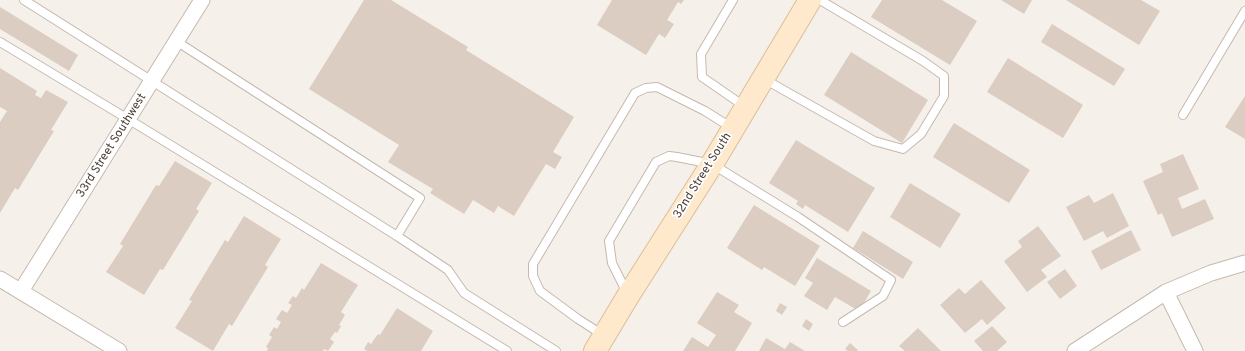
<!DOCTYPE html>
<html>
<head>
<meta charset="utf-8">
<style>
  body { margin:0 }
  canvas { display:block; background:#f6f0eb }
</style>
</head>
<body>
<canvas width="1245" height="351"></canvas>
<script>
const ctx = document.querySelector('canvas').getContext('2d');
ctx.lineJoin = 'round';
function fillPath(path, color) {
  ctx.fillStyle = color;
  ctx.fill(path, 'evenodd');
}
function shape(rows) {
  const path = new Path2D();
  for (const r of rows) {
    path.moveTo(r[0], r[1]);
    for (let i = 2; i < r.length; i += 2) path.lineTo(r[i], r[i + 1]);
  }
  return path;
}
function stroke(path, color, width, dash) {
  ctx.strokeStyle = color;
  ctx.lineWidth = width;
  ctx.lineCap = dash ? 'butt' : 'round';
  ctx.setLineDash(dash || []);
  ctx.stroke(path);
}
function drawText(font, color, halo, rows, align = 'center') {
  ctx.font = font + ' Overpass,sans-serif';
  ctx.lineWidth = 3.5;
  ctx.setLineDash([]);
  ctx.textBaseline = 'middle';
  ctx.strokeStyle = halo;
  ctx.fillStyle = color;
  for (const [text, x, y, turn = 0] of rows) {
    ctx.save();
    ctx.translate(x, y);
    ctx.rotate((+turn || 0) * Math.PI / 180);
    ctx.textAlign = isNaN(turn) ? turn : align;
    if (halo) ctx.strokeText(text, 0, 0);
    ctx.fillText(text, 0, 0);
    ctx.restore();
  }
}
const building = shape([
  [364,0,391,0,468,47,466,50,574,117,553,152,562,157,555,169,546,164,514,216,498,206,494,213,473,200,464,214,430,193,433,189,388,162,399,145,309,89],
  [612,0,684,0,681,4,678,2,667,20,674,24,665,38,659,34,646,55,597,25],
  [882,0,942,0,977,21,950,65,871,17],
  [1001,0,1032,0,1024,14],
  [1066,0,1141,0,1160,11,1139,45],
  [0,7,78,55,69,71,0,29],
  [1052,24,1125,69,1114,86,1041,42],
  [851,52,928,100,902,143,824,95],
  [1008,58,1083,105,1063,138,987,92],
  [0,68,37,91,35,95,41,98,46,90,68,102,51,130,54,131,18,190,15,188,0,213,0,122,7,111,0,107],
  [1245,96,1245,139,1225,127],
  [954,123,1030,170,1009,203,933,157],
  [796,140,875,188,848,232,805,205,803,209,796,204,798,201,769,183],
  [1183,154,1199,189,1178,198,1182,209,1205,199,1214,219,1172,237,1162,213,1158,215,1143,181,1163,172,1160,164],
  [175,161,212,183,196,209,199,211,163,270,160,269,144,295,106,272,123,246,120,244,156,185,159,186],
  [910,183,961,214,940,248,890,217],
  [1113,193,1129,226,1107,238,1103,231,1084,241,1066,207,1089,195,1094,203],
  [754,205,820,246,795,286,764,267,762,270,727,248],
  [244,216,281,239,265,265,268,267,232,326,229,324,213,351,175,328,192,301,189,300,225,240,228,242],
  [1038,226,1061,256,1041,270,1047,277,1027,292,1004,261,1022,247,1018,241],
  [1131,230,1141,250,1101,270,1091,251],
  [863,231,913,262,903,279,853,248],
  [817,258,871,291,859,311,835,297,827,310,804,296,813,283,805,278],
  [321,263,358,285,341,312,345,315,339,325,341,326,337,333,335,332,330,339,334,342,328,351,324,349,323,351,267,351,268,348,266,347,272,337,269,335,274,327,277,329,281,322,276,319,282,310,287,313,292,305,288,303,293,296,296,298,302,288,304,290],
  [1065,269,1077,286,1060,299,1047,282],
  [981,280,1006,308,987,325,982,319,965,333,940,305,959,288,965,294],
  [717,292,739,305,734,312,752,323,735,351,683,351,692,337,708,347,716,335,697,323],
  [780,303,787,307,782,315,776,311],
  [397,308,433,331,421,351,367,351,364,349,368,342,371,344,378,334,380,335],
  [806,319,813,324,809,331,802,326],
  [992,326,1007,342,997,351,983,351,974,341],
  [918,328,941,351,905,351,899,346],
  [766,338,785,349,790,342,805,351,759,351],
  [850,343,858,350,857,351,848,351,845,349]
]);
const lane = shape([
  [24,0,397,236],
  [733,0,701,54,702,77,744,106],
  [176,41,420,198,397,236,448,270,464,293,556,351],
  [0,42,128,119,507,351],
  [764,79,874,141,903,149,921,134,944,96,944,76,923,61,820,0],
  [1183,115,1245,11],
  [627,293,612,263,609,241,656,162,669,156,677,157,712,164,798,217,891,280,883,296,843,322],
  [603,335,578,319,540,291,533,276,533,264,635,93,646,88,657,87,705,111,732,128]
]);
const street = shape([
  [0,279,119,351],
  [21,291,202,0],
  [1166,292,1195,351],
  [1075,351,1166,292,1211,273,1245,263]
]);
const secondary = shape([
  [595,351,628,296,712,164,810,0]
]);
const streetNames = [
  ["33rd Street Southwest",112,146,-58],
  ["32nd Street South",703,176,-58]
];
fillPath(building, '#dbcdc2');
stroke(lane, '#c5b9af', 10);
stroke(street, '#c5b9af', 17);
stroke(secondary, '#dbbe9a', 24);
stroke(lane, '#fff', 8);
stroke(street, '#fff', 15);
stroke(secondary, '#ffe9cc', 22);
drawText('12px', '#4b4038', '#fff', streetNames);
</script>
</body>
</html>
